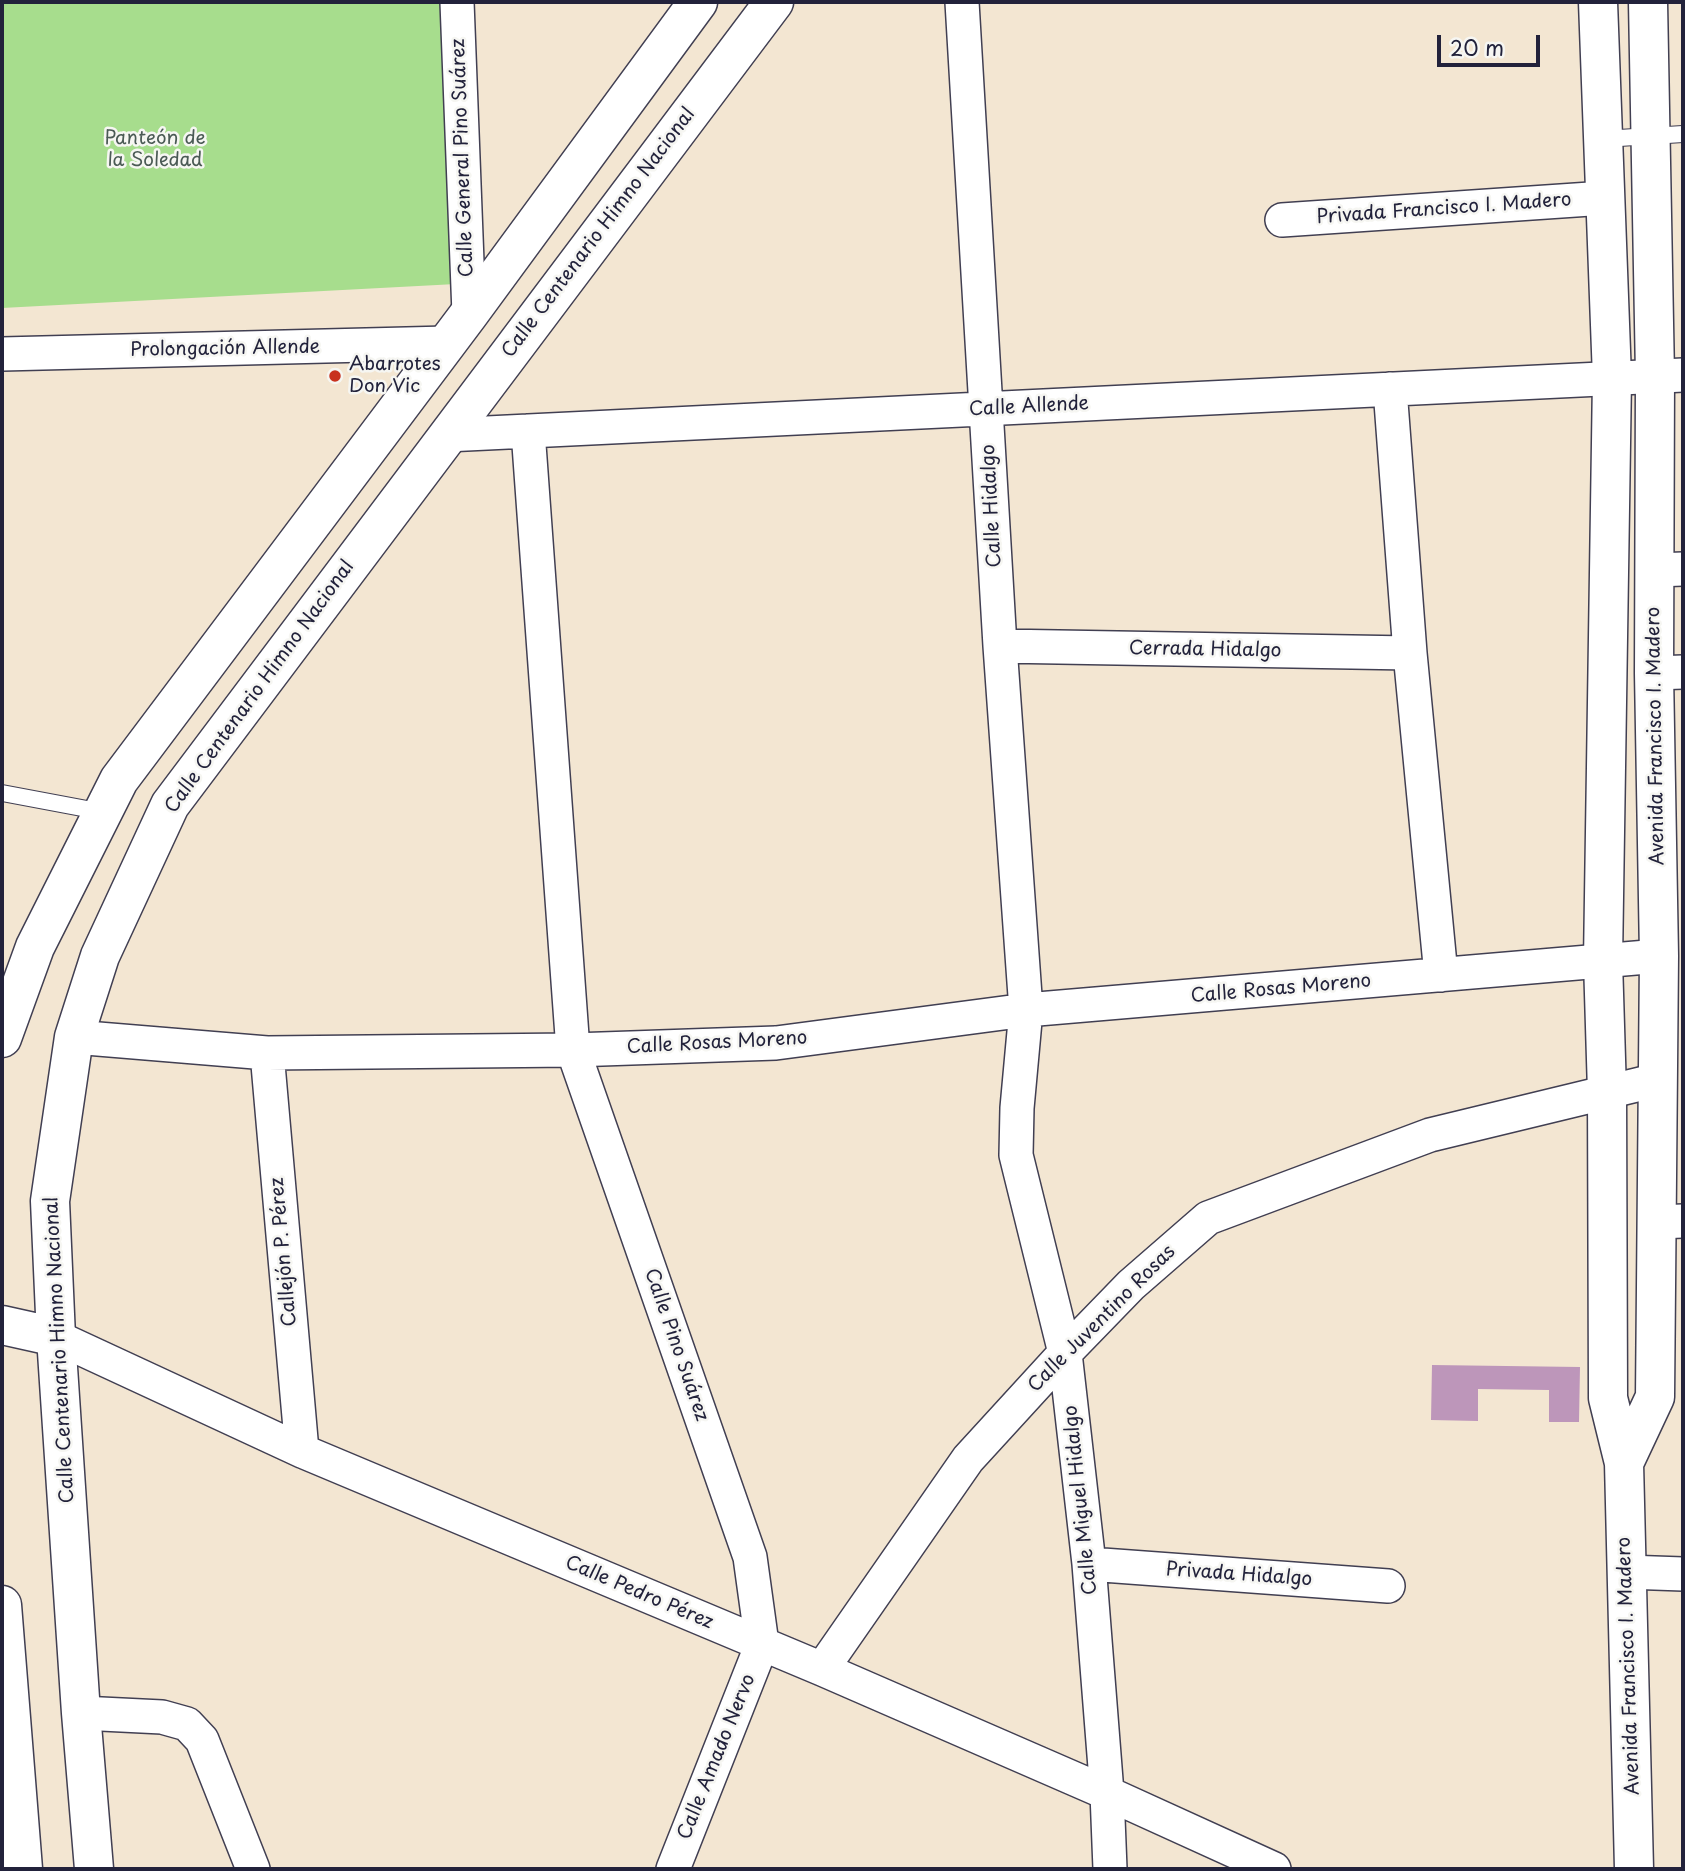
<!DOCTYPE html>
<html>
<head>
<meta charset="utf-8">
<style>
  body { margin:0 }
  #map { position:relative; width:1685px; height:1871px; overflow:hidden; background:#f3e6d2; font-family:"Playpen Sans",sans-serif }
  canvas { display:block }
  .frame { position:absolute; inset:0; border:4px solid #22223b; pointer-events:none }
  .scale { position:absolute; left:1437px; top:35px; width:103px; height:32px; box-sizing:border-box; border:4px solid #22223b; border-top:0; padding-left:9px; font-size:21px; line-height:24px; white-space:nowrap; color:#22223b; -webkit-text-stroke:5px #f6f6f2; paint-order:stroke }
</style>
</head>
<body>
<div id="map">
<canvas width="1685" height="1871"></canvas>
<div class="frame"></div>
<div class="scale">20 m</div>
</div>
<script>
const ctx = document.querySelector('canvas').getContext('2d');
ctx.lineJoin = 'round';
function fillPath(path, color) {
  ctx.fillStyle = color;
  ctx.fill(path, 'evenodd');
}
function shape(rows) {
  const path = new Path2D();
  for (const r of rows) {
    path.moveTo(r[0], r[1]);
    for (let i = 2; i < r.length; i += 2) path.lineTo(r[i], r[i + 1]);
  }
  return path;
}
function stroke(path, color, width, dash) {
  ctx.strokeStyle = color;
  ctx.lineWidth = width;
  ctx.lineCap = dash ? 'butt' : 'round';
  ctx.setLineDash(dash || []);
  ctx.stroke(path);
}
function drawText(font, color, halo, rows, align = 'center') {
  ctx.font = font + ' "Playpen Sans",sans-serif';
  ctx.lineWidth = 5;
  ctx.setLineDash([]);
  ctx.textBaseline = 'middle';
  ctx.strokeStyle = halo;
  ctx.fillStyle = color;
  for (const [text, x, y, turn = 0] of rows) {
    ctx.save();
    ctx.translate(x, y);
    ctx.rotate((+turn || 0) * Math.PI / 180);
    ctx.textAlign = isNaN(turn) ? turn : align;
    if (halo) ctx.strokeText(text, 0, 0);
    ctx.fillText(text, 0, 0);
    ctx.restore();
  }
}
const green = shape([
  [2,2,441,2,456,284,2,308]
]);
const building = shape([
  [1432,1365,1580,1367,1579,1422,1549,1422,1549,1390,1478,1389,1478,1421,1431,1420]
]);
const lane = shape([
  [1603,139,1683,134],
  [2,793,103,812]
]);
const street = shape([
  [457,2,469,314],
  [962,2,1000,646,1026,1010,1017,1108,1016,1155,1065,1353,1089,1564,1107,1793,1110,1869],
  [1282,220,1605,198],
  [2,354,447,343],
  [1390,389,1410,653,1441,975],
  [528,431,573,1050,750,1557,762,1644,673,1869],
  [446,435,1683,375],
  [1655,570,1683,569],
  [1000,646,1410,653],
  [1654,673,1683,672],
  [74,1037,267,1053,573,1050,776,1043,1026,1010,1659,956],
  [267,1053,302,1451],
  [1656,1222,1683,1221],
  [56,1337,302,1451,822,1669,1107,1793,1274,1869],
  [1089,1564,1388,1586],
  [1626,1572,1683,1574],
  [822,1669,968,1459,1065,1353,1131,1285,1208,1218,1430,1135,1657,1080],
  [81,1713,162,1717,187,1724,202,1740,253,1869]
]);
const secondary = shape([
  [1598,2,1612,378,1603,961,1607,1092,1608,1398,1624,1463,1634,1869],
  [2,1038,35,947,119,780,469,314,698,2],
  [2,1325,56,1337],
  [1624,1463,1655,1397,1659,956,1654,673,1655,376,1648,2],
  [2,1605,23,1869],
  [94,1869,81,1713,56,1337,50,1201,74,1037,100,956,170,805,774,2]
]);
const markers = [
  [335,376,7,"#c8321e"]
];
const parkNames = [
  ["Panteón de",155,139],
  ["la Soledad",155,161]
];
const streetNames = [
  ["Calle General Pino Suárez",463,158,-92],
  ["Privada Francisco I. Madero",1444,209,-4],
  ["Calle Centenario Himno Nacional",599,233,-53],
  ["Prolongación Allende",225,349,-1],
  ["Calle Allende",1029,407,-3],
  ["Calle Hidalgo",992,506,-93],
  ["Cerrada Hidalgo",1205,650,1],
  ["Calle Centenario Himno Nacional",260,687,-54],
  ["Avenida Francisco I. Madero",1656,736,-91],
  ["Calle Rosas Moreno",1281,989,-5],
  ["Calle Rosas Moreno",717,1043,-3],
  ["Callejón P. Pérez",284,1252,-95],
  ["Calle Juventino Rosas",1102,1319,-45],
  ["Calle Pino Suárez",676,1345,71],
  ["Calle Centenario Himno Nacional",60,1350,-93],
  ["Calle Miguel Hidalgo",1081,1500,-96],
  ["Privada Hidalgo",1239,1575,4],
  ["Calle Pedro Pérez",639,1593,23],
  ["Avenida Francisco I. Madero",1629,1666,-92],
  ["Calle Amado Nervo",717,1757,-68]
];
const poiNames = [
  ["Abarrotes",349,365],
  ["Don Vic",349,387]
];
fillPath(green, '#a7dd8d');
fillPath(building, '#bd96ba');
stroke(lane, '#413f52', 18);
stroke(street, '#413f52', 36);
stroke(secondary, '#413f52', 41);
stroke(lane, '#fff', 16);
stroke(street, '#fff', 33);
stroke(secondary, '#fff', 38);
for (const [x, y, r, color] of markers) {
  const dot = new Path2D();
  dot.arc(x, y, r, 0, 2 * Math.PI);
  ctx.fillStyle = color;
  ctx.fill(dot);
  stroke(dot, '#f6f6f2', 2.5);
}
drawText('19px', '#4a5a54', '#f6f6f2', parkNames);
drawText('19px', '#22223b', '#f6f6f2', streetNames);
drawText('19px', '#22223b', '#f6f6f2', poiNames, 'left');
</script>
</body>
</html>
